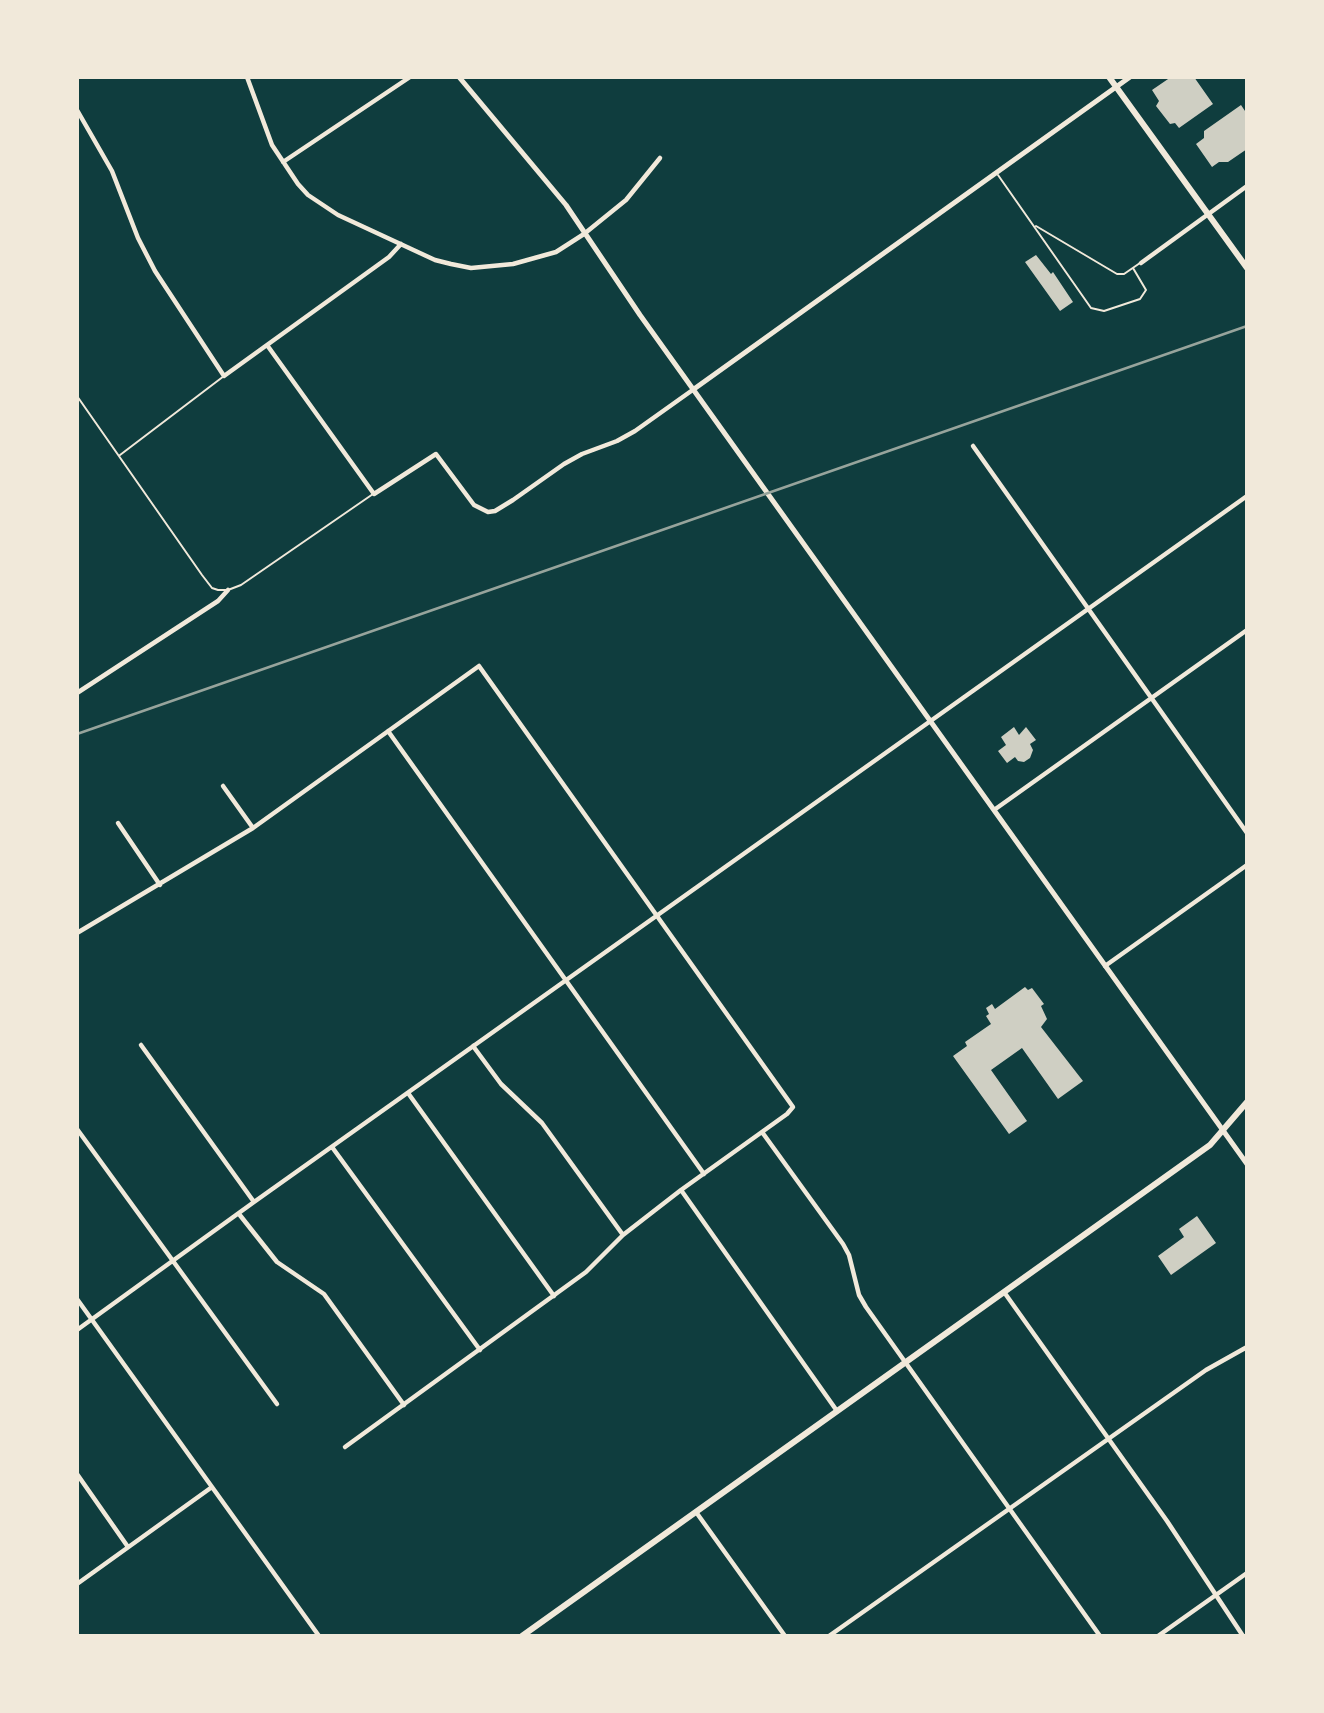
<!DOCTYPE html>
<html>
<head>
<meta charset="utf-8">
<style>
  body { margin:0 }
  #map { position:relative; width:1324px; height:1713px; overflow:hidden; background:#0f3d3e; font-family:Spectral,serif }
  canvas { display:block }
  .frame { position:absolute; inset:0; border:79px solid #f1e9da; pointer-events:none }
</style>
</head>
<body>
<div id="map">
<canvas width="1324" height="1713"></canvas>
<div class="frame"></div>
</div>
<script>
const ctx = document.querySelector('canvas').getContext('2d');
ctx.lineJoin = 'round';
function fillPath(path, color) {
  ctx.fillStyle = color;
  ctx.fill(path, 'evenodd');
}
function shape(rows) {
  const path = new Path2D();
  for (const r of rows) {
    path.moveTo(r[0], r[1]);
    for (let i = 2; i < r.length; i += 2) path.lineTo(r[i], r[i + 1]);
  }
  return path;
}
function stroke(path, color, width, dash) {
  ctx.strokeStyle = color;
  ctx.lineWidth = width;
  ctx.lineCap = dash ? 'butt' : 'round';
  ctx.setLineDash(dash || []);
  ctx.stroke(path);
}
const building = shape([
  [1171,77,1194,77,1213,104,1179,128,1175,123,1170,124,1156,106,1159,101,1152,90],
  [1241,105,1247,114,1247,149,1228,162,1219,162,1212,167,1196,144,1204,138,1204,131],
  [1036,255,1051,274,1053,272,1073,302,1060,311,1025,262],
  [1014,727,1019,735,1026,727,1036,740,1030,744,1033,750,1030,758,1024,762,1018,761,1015,757,1007,763,998,751,1006,745,1001,737],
  [1025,987,1028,990,1032,988,1044,1004,1041,1006,1047,1019,1041,1027,1083,1081,1058,1099,1022,1048,991,1070,1027,1121,1009,1134,953,1056,967,1046,965,1042,991,1024,986,1016,989,1014,986,1008,992,1004,995,1009],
  [1197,1216,1216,1243,1171,1275,1158,1256,1184,1237,1179,1229]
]);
const service = shape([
  [998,175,1091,308,1104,311,1140,299,1146,290,1133,268],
  [1036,226,1117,274,1124,274,1140,263],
  [77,396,202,575,212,588,218,590,228,590,241,585,373,494],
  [120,455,224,376]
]);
const minor = shape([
  [247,77,272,145,298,184,308,195,338,215,435,260,451,264,471,268,513,264,556,252,584,234,626,200,660,158],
  [77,110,112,171,138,238,155,271,224,376,389,257,401,244],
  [283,162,410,77],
  [1141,263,1247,186],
  [267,345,374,494,436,454,474,505,488,512,495,511,513,500,564,464,582,454,617,441,635,431,694,389],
  [973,446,1247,833],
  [77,693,218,601,228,590],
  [388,731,704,1174],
  [223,786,253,828],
  [994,810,1247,630],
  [118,823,160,885],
  [77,933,253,828,479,666,793,1107,787,1114,681,1190,623,1235,586,1272,345,1447],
  [1105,966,1247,865],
  [141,1045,254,1202],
  [473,1046,501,1084,542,1123,623,1235],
  [408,1093,554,1296],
  [77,1129,277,1404],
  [762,1132,843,1244,849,1255,859,1295,866,1307,1100,1636],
  [332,1147,480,1350],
  [681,1190,837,1411],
  [239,1214,277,1262,324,1294,404,1405],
  [1004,1292,1167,1521,1243,1636],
  [77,1299,319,1636],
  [77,1330,254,1202,1247,496],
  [77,1474,128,1547],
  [696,1512,785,1636],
  [77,1584,212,1487],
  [829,1636,1206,1370,1247,1347],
  [1158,1636,1247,1573]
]);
const tertiary = shape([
  [459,77,566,205,640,315,1247,1164],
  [694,389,1130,77]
]);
const secondary = shape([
  [1109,77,1247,268],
  [522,1636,1210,1145,1247,1102]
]);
const rail = shape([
  [77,734,1247,326]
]);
fillPath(building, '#cfcfc3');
stroke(service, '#f1e9da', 2);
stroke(minor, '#f1e9da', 4.5);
stroke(tertiary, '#f1e9da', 5);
stroke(secondary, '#f1e9da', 6);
stroke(rail, '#97a49c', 2.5);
</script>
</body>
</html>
